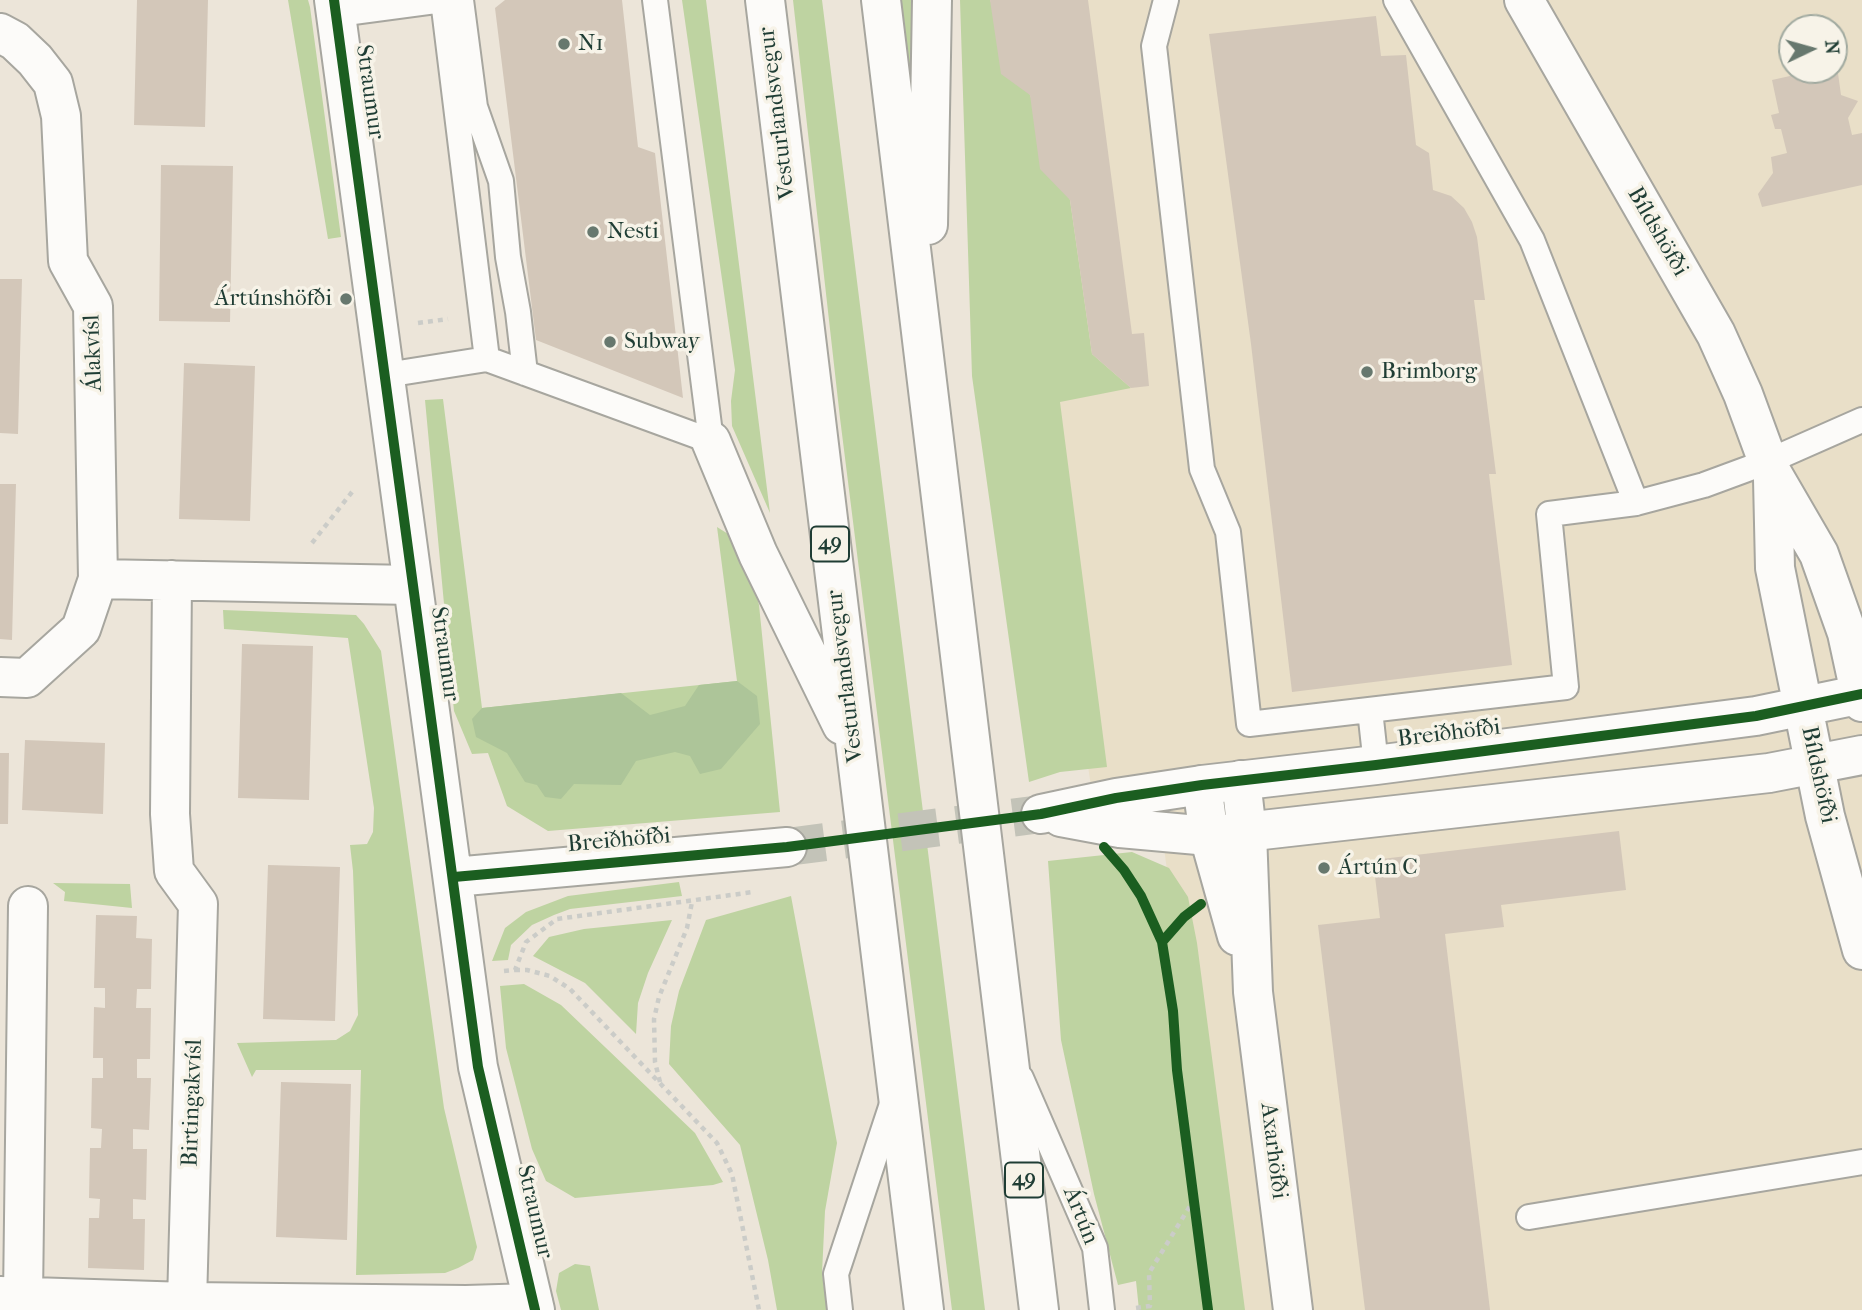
<!DOCTYPE html>
<html>
<head>
<meta charset="utf-8">
<style>
  body { margin:0 }
  #map { position:relative; width:1862px; height:1310px; overflow:hidden; background:#ece5d9; font-family:"IM FELL French Canon",serif }
  canvas { display:block }
  .north { position:absolute; left:1778px; top:14px; width:70px; height:70px; box-sizing:border-box; background:#f7f3e8; border:2px solid #a1aaa0; border-radius:50%; rotate:85deg; font-size:19px; font-weight:700; line-height:28px; text-align:center; color:#1f3d34 }
  .north::after { content:''; display:block; margin:auto; width:24px; height:32px; background:#67786e; clip-path:polygon(50% 0,100% 100%,50% 72%,0 100%) }
</style>
</head>
<body>
<div id="map">
<canvas width="1862" height="1310"></canvas>
<div class="north">N</div>
</div>
<script>
const ctx = document.querySelector('canvas').getContext('2d');
ctx.lineJoin = 'round';
function fillPath(path, color) {
  ctx.fillStyle = color;
  ctx.fill(path, 'evenodd');
}
function shape(rows) {
  const path = new Path2D();
  for (const r of rows) {
    path.moveTo(r[0], r[1]);
    for (let i = 2; i < r.length; i += 2) path.lineTo(r[i], r[i + 1]);
  }
  return path;
}
function stroke(path, color, width, dash) {
  ctx.strokeStyle = color;
  ctx.lineWidth = width;
  ctx.lineCap = dash ? 'butt' : 'round';
  ctx.setLineDash(dash || []);
  ctx.stroke(path);
}
function drawText(font, color, halo, rows, align = 'center') {
  ctx.font = font + ' "IM FELL French Canon",serif';
  ctx.lineWidth = 7;
  ctx.setLineDash([]);
  ctx.textBaseline = 'middle';
  ctx.strokeStyle = halo;
  ctx.fillStyle = color;
  for (const [text, x, y, turn = 0] of rows) {
    ctx.save();
    ctx.translate(x, y);
    ctx.rotate((+turn || 0) * Math.PI / 180);
    ctx.textAlign = isNaN(turn) ? turn : align;
    if (halo) ctx.strokeText(text, 0, 0);
    ctx.fillText(text, 0, 0);
    ctx.restore();
  }
}
const built = shape([
  [974,0,1862,0,1862,1310,1223,1310,1159,808,1095,813],
  [1792,28,1834,28,1834,70,1792,70]
]);
const green = shape([
  [288,0,308,0,310,7,341,237,328,239],
  [682,0,706,0,770,513,732,426,731,401,735,370],
  [793,0,822,0,985,1310,952,1310,840,418],
  [899,0,914,0,914,154],
  [960,0,990,0,1030,95,1070,200,1092,354,1131,388,1060,402,1107,767,1060,772,1029,782,972,376],
  [443,399,482,708,737,681,717,527,744,544,759,605,780,812,548,831,507,806,488,753,472,754,454,711,425,400],
  [223,610,356,615,364,624,381,651,444,1108,477,1247,473,1260,458,1268,445,1273,356,1275,361,1070,256,1070,252,1077,237,1043,336,1040,350,1031,358,1015,353,871,350,845,367,844,373,832,374,808,348,638,224,629],
  [1132,852,1169,868,1188,897,1197,943,1245,1310,1139,1310,1136,1281,1118,1285,1094,1194,1061,1040,1048,861],
  [679,882,682,896,570,909,554,915,532,925,511,945,508,960,492,961,505,928,526,912,568,896],
  [53,883,130,884,132,908,64,901,65,892],
  [791,896,837,1143,825,1211,822,1273,827,1310,777,1310,768,1260,740,1145,669,1064,671,1026,679,991,706,920],
  [672,920,648,973,638,1003,636,1034,585,983,533,956,549,937,584,929],
  [524,984,561,1005,695,1133,723,1182,713,1185,575,1198,546,1181,532,1149,506,1048,500,986],
  [575,1264,590,1266,599,1310,561,1310,556,1291,559,1273]
]);
const forest = shape([
  [737,681,757,696,760,724,721,769,700,774,690,756,675,752,636,761,621,785,574,784,561,799,545,797,537,785,525,782,507,753,476,737,472,719,482,708,621,693,650,715,685,706,699,685]
]);
const building = shape([
  [137,0,208,0,205,127,134,125],
  [505,0,622,0,638,147,655,153,683,398,536,340,495,8],
  [990,0,1088,0,1132,334,1144,333,1149,386,1131,388,1092,354,1070,200,1040,169,1030,95,1001,74],
  [1376,16,1381,56,1406,55,1416,145,1429,153,1433,190,1451,196,1464,208,1472,222,1477,237,1485,300,1474,300,1496,474,1489,474,1512,665,1292,692,1251,344,1209,34],
  [1837,66,1841,95,1858,101,1848,118,1852,135,1862,133,1862,185,1762,207,1758,194,1773,173,1771,157,1787,153,1781,129,1775,129,1771,115,1779,113,1772,80,1817,70,1834,70,1834,67],
  [161,165,233,166,230,322,159,321],
  [0,279,22,279,18,434,0,433],
  [184,363,255,366,250,521,179,519],
  [0,484,16,484,12,640,0,639],
  [242,644,313,646,309,800,238,798],
  [25,740,105,743,103,814,22,810],
  [0,753,9,753,8,824,0,824],
  [1619,831,1626,890,1501,905,1504,927,1445,934,1490,1310,1365,1310,1318,925,1380,918,1373,860],
  [268,865,340,867,335,1021,263,1019],
  [96,915,137,916,136,938,152,939,151,989,137,989,136,1008,151,1008,150,1059,137,1059,137,1078,151,1078,149,1130,133,1129,133,1149,147,1149,146,1200,133,1199,133,1219,145,1219,144,1270,88,1268,89,1218,99,1218,100,1199,89,1198,90,1148,101,1148,102,1129,91,1128,92,1078,103,1078,103,1058,93,1058,94,1007,105,1008,105,988,94,988],
  [281,1082,351,1084,347,1240,276,1237]
]);
const tertiaryTunnel = shape([
  [787,847,1041,814]
]);
const path = shape([
  [418,323,448,319],
  [312,543,352,492],
  [515,970,527,970,550,976,570,989,717,1143,732,1174,759,1310],
  [504,971,515,970,526,942,557,919,753,892],
  [660,1082,655,1062,654,1019,659,997,687,928,692,902],
  [1136,1308,1150,1306,1149,1273,1193,1201]
]);
const service = shape([
  [443,0,487,359],
  [461,0,475,107,501,181,508,257,518,312,525,373],
  [1166,0,1154,46,1202,469,1228,532,1249,724,1566,687,1549,514,1636,503,1704,485,1769,461,1862,420],
  [1396,0,1532,240,1636,503],
  [338,14,443,0],
  [386,375,487,359,711,441,655,0],
  [1370,710,1376,765],
  [1021,1078,1095,1248,1102,1310],
  [1529,1217,1862,1162],
  [840,1310,836,1274,893,1101]
]);
const minor = shape([
  [0,33,15,41,35,60,53,83,61,116,68,261,93,306,98,579],
  [172,580,170,814,174,871,198,904,187,1302],
  [0,677,27,678,81,629,98,579,412,585],
  [1241,780,1247,833,1253,992,1293,1310],
  [1202,785,1209,836,1237,936],
  [0,1296,187,1302,466,1305,533,1303],
  [23,1297,28,906]
]);
const tertiary = shape([
  [334,0,478,1067,535,1310],
  [1524,0,1716,334,1743,394,1772,473,1819,554,1847,633,1862,702],
  [1773,479,1775,568,1825,816,1862,950],
  [1041,814,1116,798,1202,785,1376,765,1756,716,1862,694],
  [1061,817,1120,828,1209,836,1769,773,1862,755],
  [454,877,787,847]
]);
const trunk = shape([
  [765,0,924,1310],
  [881,0,1039,1310],
  [928,225,932,0],
  [711,441,758,554,842,725]
]);
const cycleway = shape([
  [334,0,478,1067,535,1310],
  [1104,847,1124,870,1141,896,1162,942],
  [454,877,787,847,1041,814,1116,798,1202,785,1376,765,1756,716,1862,694],
  [1201,904,1184,917,1162,942,1173,1011,1177,1070,1208,1310]
]);
const markers = [
  [564,44,7,"#67786e"],
  [593,232,7,"#67786e"],
  [346,299,7,"#67786e"],
  [610,342,7,"#67786e"],
  [1367,372,7,"#67786e"],
  [1324,868,7,"#67786e"]
];
const shields = [
  [830,544,38],
  [1024,1180,38]
];
const shieldNames = [
  ["49",830,544],
  ["49",1024,1180]
];
const poiNames = [
  ["N1",578,44],
  ["Nesti",607,232],
  ["Ártúnshöfði",332,299,"right"],
  ["Subway",624,342],
  ["Brimborg",1381,372],
  ["Ártún C",1338,868]
];
const streetNames = [
  ["Straumur",369,92,82],
  ["Vesturlandsvegur",778,113,-97],
  ["Bíldshöfði",1657,232,60],
  ["Álakvísl",94,353,-92],
  ["Straumur",444,654,82],
  ["Vesturlandsvegur",846,676,-97],
  ["Breiðhöfði",1449,734,-7],
  ["Bíldshöfði",1818,775,78],
  ["Breiðhöfði",619,841,-5],
  ["Birtingakvísl",193,1103,-88],
  ["Axarhöfði",1273,1151,83],
  ["Straumur",534,1212,77],
  ["Ártún",1080,1216,68]
];
fillPath(built, '#e9dfc8');
fillPath(green, '#bed3a1');
fillPath(forest, '#adc599');
fillPath(building, '#d3c7b9');
stroke(tertiaryTunnel, '#c3c3b8', 38, [38, 19]);
stroke(service, '#a7a69f', 28);
stroke(minor, '#a7a69f', 42);
stroke(tertiary, '#a7a69f', 42);
stroke(trunk, '#a7a69f', 42);
stroke(path, '#cbccc8', 4.5, [5, 5]);
stroke(service, '#fcfbf9', 24);
stroke(minor, '#fcfbf9', 38);
stroke(tertiary, '#fcfbf9', 38);
stroke(trunk, '#fcfbf9', 38);
stroke(cycleway, '#1b5e20', 10);
for (const [x, y, r, color] of markers) {
  const dot = new Path2D();
  dot.arc(x, y, r, 0, 2 * Math.PI);
  ctx.fillStyle = color;
  ctx.fill(dot);
  stroke(dot, '#f7f3e8', 2.5);
}
for (const [x, y, w] of shields) {
  const box = new Path2D();
  box.roundRect(x - w / 2, y - 17.5, w, 35, 5);
  ctx.fillStyle = '#f7f3e8';
  ctx.fill(box);
  stroke(box, '#1f3d34', 2);
}
drawText('bold 21px', '#1f3d34', null, shieldNames);
drawText('23px', '#1f3d34', '#f7f3e8', poiNames, 'left');
drawText('23px', '#1f3d34', '#f7f3e8', streetNames);
</script>
</body>
</html>
